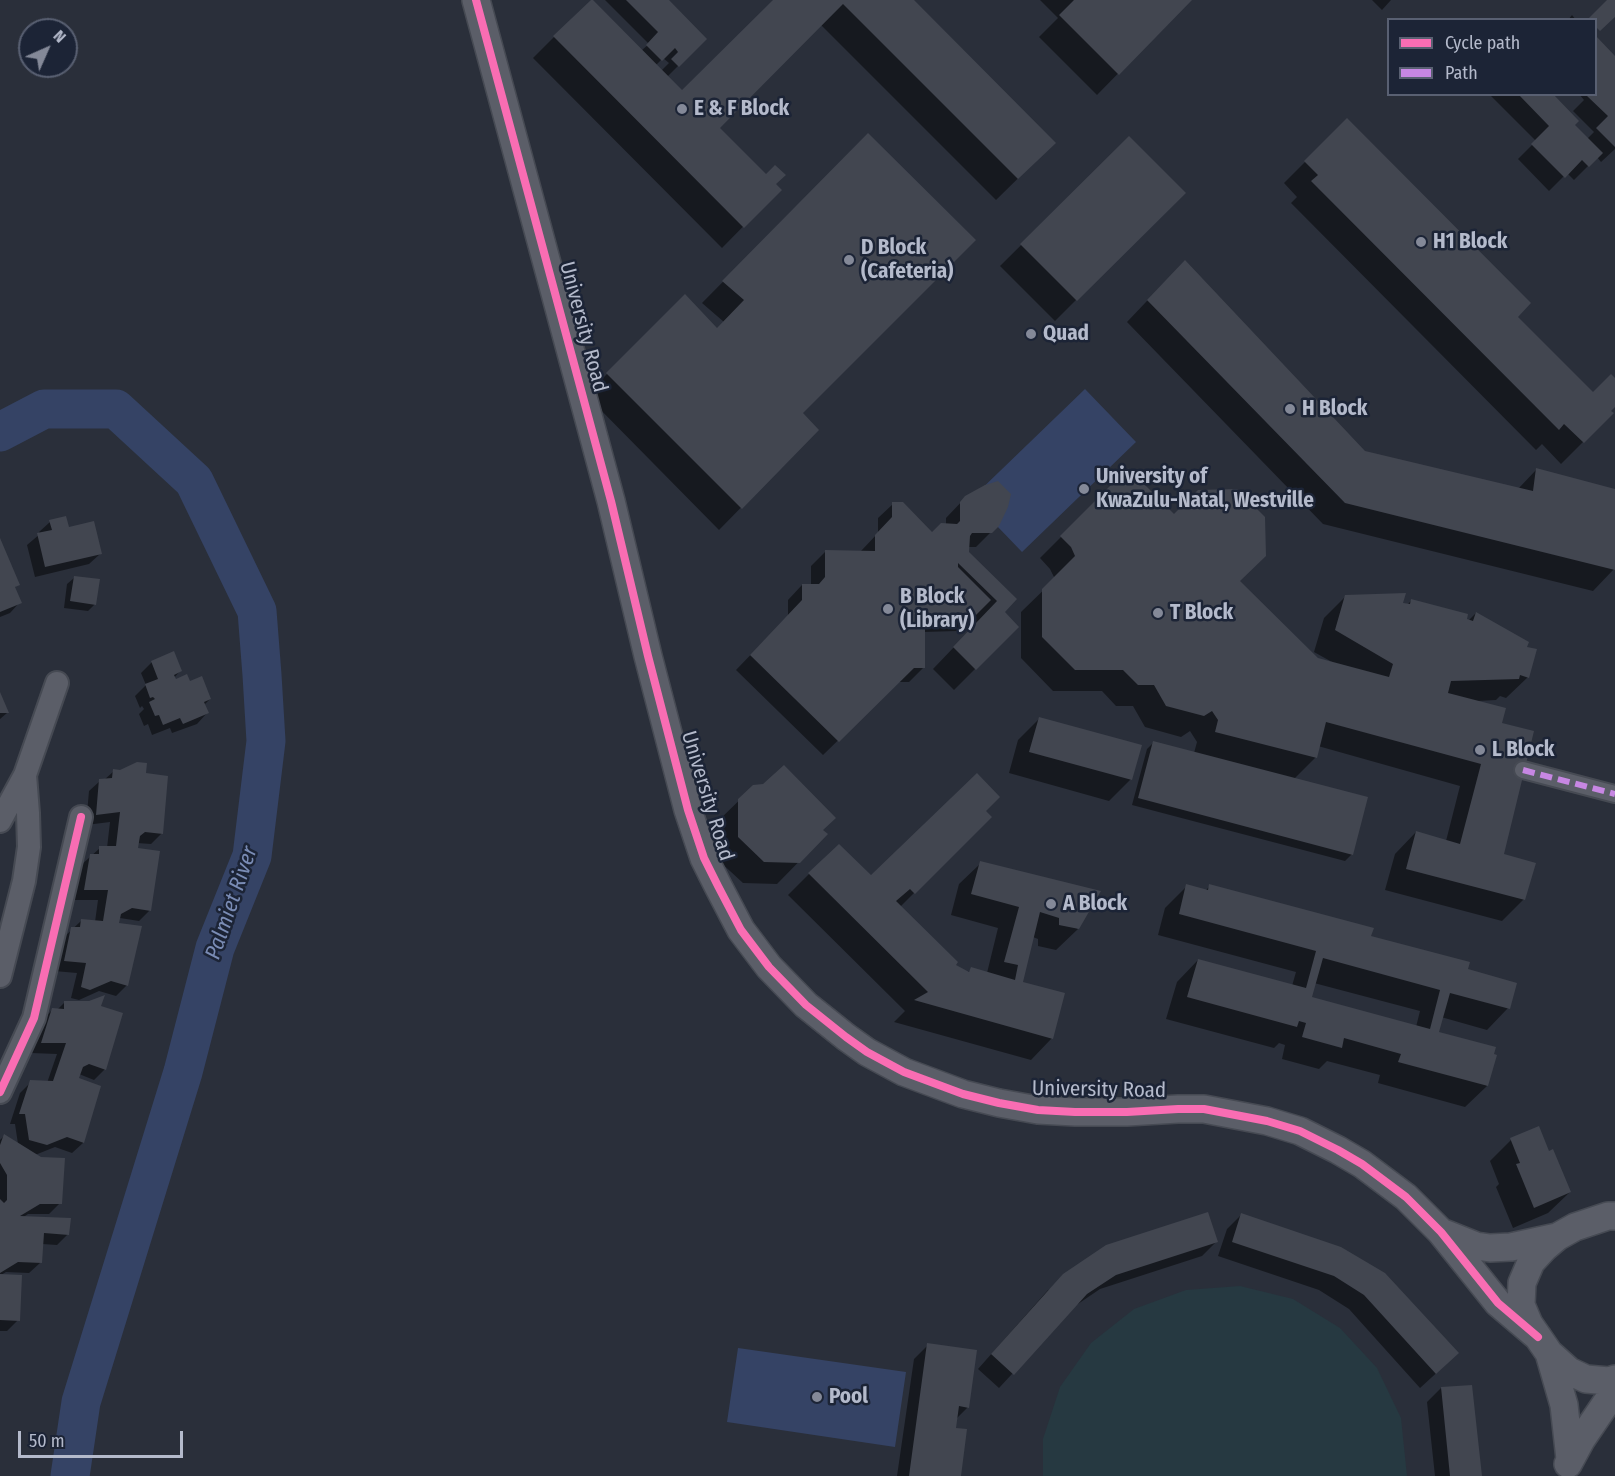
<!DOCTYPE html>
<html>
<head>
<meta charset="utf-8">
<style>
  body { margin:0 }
  #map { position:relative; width:1615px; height:1476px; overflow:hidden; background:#2a2f3a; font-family:"Fira Sans Condensed",sans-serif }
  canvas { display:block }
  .legend { position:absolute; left:1387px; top:18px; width:210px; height:78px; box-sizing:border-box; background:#1c2436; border:2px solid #596072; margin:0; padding:8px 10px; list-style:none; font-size:18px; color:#b4bacb }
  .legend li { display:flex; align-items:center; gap:12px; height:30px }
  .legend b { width:30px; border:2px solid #596072 }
  .north { position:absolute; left:18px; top:18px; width:60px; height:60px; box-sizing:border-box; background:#1c2436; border:2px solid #596072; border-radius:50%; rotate:45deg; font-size:16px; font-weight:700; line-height:24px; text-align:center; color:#b4bacb }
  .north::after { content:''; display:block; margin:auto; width:21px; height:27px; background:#848998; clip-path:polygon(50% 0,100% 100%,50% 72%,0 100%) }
  .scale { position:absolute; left:18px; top:1431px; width:165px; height:27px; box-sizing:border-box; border:3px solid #b4bacb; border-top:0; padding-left:8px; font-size:18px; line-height:21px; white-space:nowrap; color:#b4bacb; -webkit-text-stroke:4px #1c2436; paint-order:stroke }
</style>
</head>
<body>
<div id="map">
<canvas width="1615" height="1476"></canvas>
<ul class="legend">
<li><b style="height:8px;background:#f96db3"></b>Cycle path</li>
<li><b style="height:8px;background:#c787e3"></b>Path</li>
</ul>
<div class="north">N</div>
<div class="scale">50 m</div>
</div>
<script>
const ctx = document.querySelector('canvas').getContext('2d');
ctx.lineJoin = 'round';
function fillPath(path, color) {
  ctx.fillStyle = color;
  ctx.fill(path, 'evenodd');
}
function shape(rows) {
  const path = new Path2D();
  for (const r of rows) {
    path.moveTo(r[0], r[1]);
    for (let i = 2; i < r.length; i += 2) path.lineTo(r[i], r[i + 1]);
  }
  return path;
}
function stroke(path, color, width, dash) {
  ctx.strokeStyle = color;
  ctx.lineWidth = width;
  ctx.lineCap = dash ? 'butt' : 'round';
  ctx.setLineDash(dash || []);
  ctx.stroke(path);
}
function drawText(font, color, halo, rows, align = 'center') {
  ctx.font = font + ' "Fira Sans Condensed",sans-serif';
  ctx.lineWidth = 5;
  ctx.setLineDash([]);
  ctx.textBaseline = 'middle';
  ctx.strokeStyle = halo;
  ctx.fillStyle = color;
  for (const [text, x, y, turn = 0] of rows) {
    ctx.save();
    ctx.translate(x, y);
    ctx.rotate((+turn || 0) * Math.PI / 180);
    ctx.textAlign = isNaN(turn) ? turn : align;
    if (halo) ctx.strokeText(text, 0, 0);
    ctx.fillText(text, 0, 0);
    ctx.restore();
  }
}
const green = shape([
  [1240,1286,1293,1299,1340,1328,1377,1368,1401,1418,1407,1476,1043,1476,1043,1439,1060,1387,1091,1343,1134,1309,1186,1290]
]);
const water = shape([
  [1085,389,1136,442,1022,552,971,499],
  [738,1348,906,1372,895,1447,727,1422]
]);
const shadow = shape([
  [605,0,667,0,705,39,667,77,682,92,775,0,912,0,1054,143,996,200,821,25,718,128,779,190,722,248,533,58,554,37,642,50,649,44],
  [663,58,669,63,661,71,656,65],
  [1040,0,1190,0,1097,95,1039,37,1058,18],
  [1372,0,1391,0,1382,10],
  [1572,15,1576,20,1568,20],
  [1596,39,1615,58,1615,149,1601,162,1597,157,1574,180,1567,173,1549,191,1518,159,1536,141,1491,96,1493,94,1551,94,1572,125,1587,139,1594,132,1573,111,1584,100,1579,94,1596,94],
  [1347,120,1516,317,1593,394,1615,380,1615,405,1609,411,1612,413,1561,464,1542,444,1536,450,1291,203,1297,197,1284,183],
  [868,135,801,413,817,430,719,530,586,395,685,296,717,329,724,322,702,303],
  [1129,138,1183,193,1055,321,1000,266],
  [1164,283,1364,453,1518,489,1536,470,1615,490,1614,569,1593,591,1323,524,1127,322],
  [1128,470,1317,659,1332,662,1314,652,1324,618,1346,596,1407,605,1411,601,1468,621,1476,613,1525,648,1528,677,1506,698,1500,696,1496,700,1477,701,1500,724,1502,855,1524,899,1502,921,1385,890,1395,854,1416,832,1446,841,1460,786,1318,746,1316,757,1294,779,1352,854,1345,861,1132,805,1147,749,1154,742,1194,753,1197,742,1190,731,1181,737,1145,727,1133,706,1116,706,1102,691,1053,691,1021,658,1021,612,1055,579,1050,569,1040,558],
  [966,497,998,525,976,547,968,547,968,552,1015,599,1003,612,1017,627,954,690,933,669,977,623,971,617,957,631,923,632,923,668,909,682,898,682,823,755,736,670,788,616,788,600,802,585,811,585,811,566,825,552,861,551,878,533,878,518,893,504,932,534,946,525,946,518],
  [50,522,68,529,100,554,89,564,35,577,27,545,40,534,39,532],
  [0,541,18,584,14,588,20,602,10,613,0,617],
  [74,578,95,604,88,611,64,608,67,584],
  [152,662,180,671,174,678,175,681,189,683,210,699,204,705,207,713,197,724,172,733,170,728,152,735,148,724,144,726,139,714,144,709,142,706,140,708,135,696,146,685,141,673],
  [0,695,7,713,0,719],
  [1039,719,1131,779,1109,801,1009,773,1018,740],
  [114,771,145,774,162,833,151,844,137,843,136,849,150,910,139,921,120,918,118,919,127,985,116,996,99,991,79,1000,71,998,77,973,54,971,61,940,81,921,95,922,98,900,74,900,80,866,100,848,107,848,110,822,86,825,89,791,100,781,104,780],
  [754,786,826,834,777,884,743,883,717,859,717,822],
  [984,811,990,817,900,907,953,965,967,973,972,969,987,973,998,928,951,915,959,884,981,863,1078,929,1056,950,1038,946,1038,939,1033,937,1021,983,1052,1038,1031,1060,894,1022,905,1011,788,895,809,874,871,877],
  [1187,886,1205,891,1210,886,1369,937,1466,970,1508,1008,1487,1030,1441,1017,1437,1033,1487,1086,1465,1107,1378,1083,1380,1075,1327,1061,1319,1069,1282,1059,1285,1045,1279,1043,1274,1048,1166,1019,1177,982,1198,960,1292,986,1296,972,1158,935,1165,908],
  [1314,983,1420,1011,1416,1027,1310,999],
  [65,1002,100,1007,105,1069,94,1080,79,1074,77,1079,99,1087,83,1143,72,1153,55,1147,35,1155,60,1203,49,1214,28,1214,22,1218,68,1234,57,1245,42,1244,40,1263,29,1273,6,1272,1,1275,18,1320,7,1331,0,1331,0,1140,4,1136,18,1144,15,1124,10,1124,20,1093,31,1082,47,1083,57,1054,31,1053,42,1021,52,1010,57,1010],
  [1511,1140,1570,1192,1548,1213,1513,1228,1496,1187,1499,1184,1490,1161],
  [1241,1215,1341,1248,1443,1367,1420,1388,1349,1309,1319,1290,1218,1256,1227,1229],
  [1216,1242,1202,1256,1100,1289,1075,1306,999,1388,978,1369,1048,1290],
  [928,1345,968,1407,956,1419,954,1429,959,1476,897,1476,914,1359],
  [1441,1388,1480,1476,1435,1476,1427,1402]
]);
const river = shape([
  [0,432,44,409,116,409,194,481,257,611,262,675,266,741,252,856,215,948,183,1072,81,1402,70,1476]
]);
const building = shape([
  [591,0,593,0,682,90,773,0,914,0,1056,143,1018,179,843,4,720,128,766,174,775,165,786,175,776,184,782,190,744,228,553,36],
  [626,0,669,0,707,39,679,67,671,59,678,52,675,48,662,61,646,45,658,32],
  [1074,0,1192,0,1119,75,1059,15],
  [1607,0,1615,0,1615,17,1600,31,1596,27,1596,20,1587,20],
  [1596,36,1615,56,1615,147,1596,128,1608,116,1587,96,1596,94,1596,86,1597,85,1596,83],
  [1518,94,1553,94,1579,121,1575,125,1603,153,1589,167,1582,160,1565,178,1531,144,1549,126],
  [1347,118,1531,303,1518,317,1593,392,1611,374,1615,378,1615,407,1611,411,1614,413,1584,443,1564,424,1559,430,1311,181,1318,175,1304,161],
  [868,133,976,240,803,413,819,430,742,509,606,373,685,294,717,328,744,300,722,281],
  [1129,136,1186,193,1077,301,1020,244],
  [1185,260,1365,451,1533,491,1536,468,1615,489,1615,570,1345,503,1147,300],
  [1128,468,1174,514,1198,490,1237,489,1265,517,1266,556,1240,581,1318,658,1389,677,1393,664,1335,630,1345,595,1406,593,1403,603,1410,604,1411,599,1468,614,1467,619,1473,621,1476,612,1529,642,1527,647,1537,649,1529,678,1520,675,1519,679,1451,681,1448,693,1506,708,1502,723,1534,731,1504,854,1536,863,1525,900,1406,869,1416,831,1460,844,1481,764,1326,722,1317,758,1215,732,1218,720,1212,711,1204,716,1166,706,1154,685,1138,685,1123,670,1075,670,1042,637,1042,589,1075,556,1071,547,1060,536],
  [998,481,1011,494,1008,507,999,526,992,533,972,533,970,536,969,552,1017,599,1005,612,1019,627,976,670,953,647,997,601,958,563,958,567,991,600,973,618,925,618,925,668,914,668,839,742,750,655,802,600,802,584,819,584,825,577,825,550,875,551,875,535,892,517,892,502,903,502,932,532,941,523,957,524,960,521,960,502,965,496,985,485],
  [66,516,69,527,94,521,102,554,45,567,37,533,52,530,49,520],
  [0,538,20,585,15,587,22,603,0,612],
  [74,576,100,579,96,605,70,601],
  [174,651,182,671,174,675,176,679,187,674,190,681,202,676,211,699,204,702,209,713,183,724,180,718,163,725,159,715,155,716,149,702,155,699,153,697,150,698,145,684,158,679,151,661],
  [0,692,9,713,0,713],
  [1039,717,1142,745,1132,780,1029,752],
  [1153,741,1368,797,1353,855,1138,798],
  [137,762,147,763,146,773,168,776,163,834,145,832,140,836,138,848,160,851,151,911,132,908,121,914,119,923,142,926,128,986,111,981,90,990,81,987,86,963,64,961,71,927,80,927,81,919,103,921,108,890,84,890,90,854,99,854,99,846,116,846,120,812,96,815,99,779,112,778,113,769,120,770],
  [784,765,836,818,823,830,828,834,800,863,764,862,738,837,738,799,753,785,763,784],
  [977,773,1000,797,986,811,992,817,915,894,910,889,896,901,958,962,956,965,969,972,971,967,1015,980,1018,965,1004,962,1019,907,971,894,980,861,1101,891,1079,929,1059,925,1059,918,1040,912,1023,982,1065,993,1053,1039,914,1000,928,992,808,873,839,844,871,875],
  [1186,884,1208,890,1209,884,1374,928,1371,936,1470,962,1468,969,1517,983,1510,1009,1450,993,1439,1032,1496,1047,1494,1054,1497,1055,1488,1086,1398,1062,1401,1054,1344,1038,1342,1048,1302,1037,1306,1023,1299,1021,1297,1027,1187,997,1198,959,1306,988,1316,951,1179,914],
  [1323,958,1440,990,1430,1029,1312,997],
  [105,995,101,1006,123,1013,106,1070,89,1064,83,1067,79,1078,101,1086,84,1143,67,1137,47,1145,29,1140,25,1114,19,1114,30,1080,53,1081,66,1043,41,1043,52,1008,64,1009,64,1001,89,1001],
  [1539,1126,1549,1151,1553,1149,1571,1192,1534,1208,1516,1164,1520,1163,1510,1138],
  [4,1134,41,1157,65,1158,62,1204,40,1204,20,1216,71,1218,69,1235,44,1233,42,1263,18,1262,0,1273,0,1199,4,1203,7,1200,7,1175,0,1163,0,1145],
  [1208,1212,1218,1242,1116,1275,1087,1294,1014,1375,991,1354,1063,1274,1106,1245],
  [1241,1213,1341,1247,1385,1273,1459,1353,1436,1374,1364,1295,1334,1276,1232,1242],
  [0,1274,22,1275,20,1321,0,1320],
  [927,1343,977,1350,969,1408,959,1406,956,1428,967,1429,961,1476,909,1476],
  [1472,1385,1482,1476,1450,1476,1441,1387]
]);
const pedestrian = shape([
  [1523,770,1615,794]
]);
const minor = shape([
  [0,821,25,775,57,683],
  [0,976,24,881,29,847,28,813,25,775],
  [0,1092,34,1018,81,817]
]);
const tertiary = shape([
  [476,0,611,501,648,656,688,810,704,858,718,886,741,930,769,967,806,1005,846,1037,867,1052,904,1072,963,1094,999,1103,1038,1110,1075,1112,1127,1112,1178,1109,1204,1109,1267,1121,1300,1131,1338,1150,1362,1164,1406,1197,1441,1232,1498,1303,1538,1337],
  [1615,1216,1608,1216,1575,1227,1557,1237,1544,1248,1531,1262,1522,1283,1521,1305,1529,1324,1549,1353,1569,1371,1586,1379,1609,1381,1615,1379],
  [1441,1232,1476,1246,1490,1248,1511,1247,1557,1237],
  [1549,1353,1564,1405,1570,1459],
  [1568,1464,1581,1440,1615,1390]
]);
const quiet = shape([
  [1523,770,1615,794]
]);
const cycleway = shape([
  [476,0,611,501,648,656,688,810,704,858,718,886,741,930,769,967,806,1005,846,1037,867,1052,904,1072,963,1094,999,1103,1038,1110,1075,1112,1127,1112,1178,1109,1204,1109,1267,1121,1300,1131,1338,1150,1362,1164,1406,1197,1441,1232,1498,1303,1538,1337],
  [0,1092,34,1018,81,817]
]);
const markers = [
  [682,109,6,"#848998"],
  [1421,242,6,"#848998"],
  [849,260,6,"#848998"],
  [1031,334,6,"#848998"],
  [1290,409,6,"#848998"],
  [1084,489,6,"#848998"],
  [888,609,6,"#848998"],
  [1158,613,6,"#848998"],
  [1480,750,6,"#848998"],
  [1051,904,6,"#848998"],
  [817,1397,6,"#848998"]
];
const poiNames = [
  ["E & F Block",694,109],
  ["H1 Block",1433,242],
  ["D Block",861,248],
  ["(Cafeteria)",861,272],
  ["Quad",1043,334],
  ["H Block",1302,409],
  ["University of",1096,477],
  ["KwaZulu-Natal, Westville",1096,501],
  ["B Block",900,597],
  ["(Library)",900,621],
  ["T Block",1170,613],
  ["L Block",1492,750],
  ["A Block",1063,904],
  ["Pool",829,1397]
];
const streetNames = [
  ["University Road",583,327,75],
  ["University Road",707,796,73],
  ["University Road",1099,1090,1]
];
const waterNames = [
  ["Palmiet River",232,903,-71]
];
fillPath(green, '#263941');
fillPath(water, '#354365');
fillPath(shadow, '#0007');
stroke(river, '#354365', 39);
fillPath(building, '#424650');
stroke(pedestrian, '#464a53', 20);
stroke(minor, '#464a53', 26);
stroke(tertiary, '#464a53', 30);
stroke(pedestrian, '#5b5e68', 16);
stroke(minor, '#5b5e68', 22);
stroke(tertiary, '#5b5e68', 27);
stroke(quiet, '#c787e3', 6, [12, 6]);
stroke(cycleway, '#f96db3', 8);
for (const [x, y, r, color] of markers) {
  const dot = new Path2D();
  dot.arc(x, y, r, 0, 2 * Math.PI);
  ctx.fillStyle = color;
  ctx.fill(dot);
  stroke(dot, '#1c2436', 2);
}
drawText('bold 21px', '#b4bacb', '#1c2436', poiNames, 'left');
drawText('21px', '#b4bacb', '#1c2436', streetNames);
drawText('italic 22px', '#7a8cb5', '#1c2436', waterNames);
</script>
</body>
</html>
